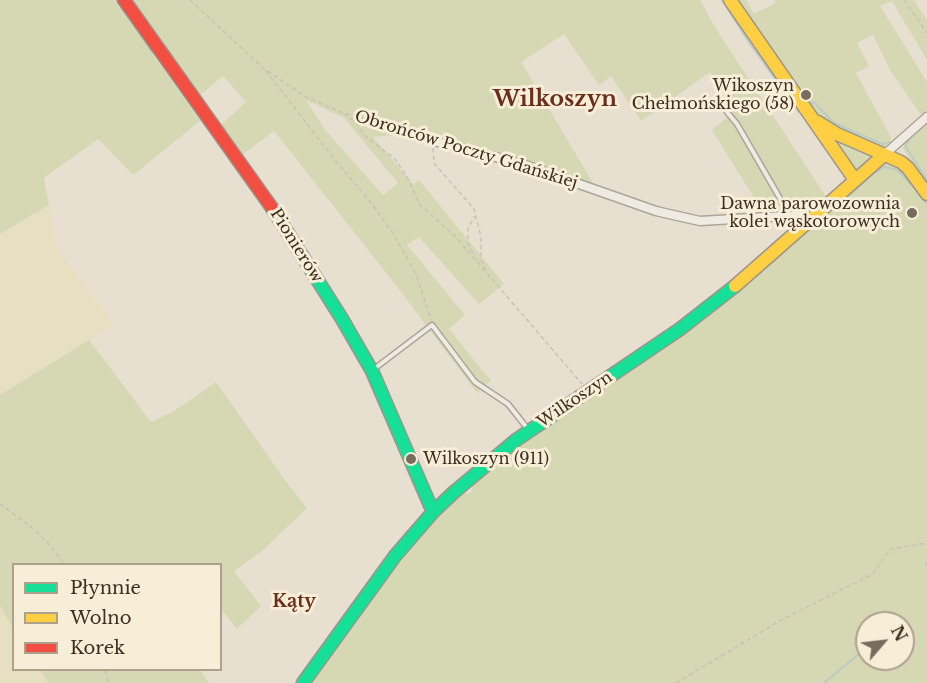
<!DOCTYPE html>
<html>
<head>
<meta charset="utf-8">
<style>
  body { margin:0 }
  #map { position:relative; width:927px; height:683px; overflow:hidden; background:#e7e0d1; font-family:"Libre Baskerville",serif }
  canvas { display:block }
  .legend { position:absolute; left:12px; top:563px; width:210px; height:108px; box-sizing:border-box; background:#f7eed8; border:2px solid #ada18e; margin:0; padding:8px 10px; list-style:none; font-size:18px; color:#3d2e20 }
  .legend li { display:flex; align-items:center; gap:12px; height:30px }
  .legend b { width:30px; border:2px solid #ada18e }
  .north { position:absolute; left:855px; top:611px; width:60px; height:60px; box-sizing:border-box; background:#f7eed8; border:2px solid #ada18e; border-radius:50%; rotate:62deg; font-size:16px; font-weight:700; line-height:24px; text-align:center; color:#3d2e20 }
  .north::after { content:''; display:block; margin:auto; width:21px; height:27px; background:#786c5e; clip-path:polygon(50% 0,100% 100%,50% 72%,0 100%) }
</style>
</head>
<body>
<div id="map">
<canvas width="927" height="683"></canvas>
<ul class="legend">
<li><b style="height:8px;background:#16e098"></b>Płynnie</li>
<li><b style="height:8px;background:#ffcf43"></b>Wolno</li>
<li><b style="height:8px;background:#f24e42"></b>Korek</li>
</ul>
<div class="north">N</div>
</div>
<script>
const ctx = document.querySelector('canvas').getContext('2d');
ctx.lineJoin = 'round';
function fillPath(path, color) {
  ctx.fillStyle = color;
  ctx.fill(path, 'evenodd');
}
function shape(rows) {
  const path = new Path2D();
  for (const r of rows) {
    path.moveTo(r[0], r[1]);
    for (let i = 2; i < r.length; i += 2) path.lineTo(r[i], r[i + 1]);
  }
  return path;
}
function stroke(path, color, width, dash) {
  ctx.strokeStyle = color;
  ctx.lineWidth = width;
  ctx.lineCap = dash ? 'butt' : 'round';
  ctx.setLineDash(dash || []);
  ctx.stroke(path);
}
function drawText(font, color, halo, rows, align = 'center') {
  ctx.font = font + ' "Libre Baskerville",serif';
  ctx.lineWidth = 6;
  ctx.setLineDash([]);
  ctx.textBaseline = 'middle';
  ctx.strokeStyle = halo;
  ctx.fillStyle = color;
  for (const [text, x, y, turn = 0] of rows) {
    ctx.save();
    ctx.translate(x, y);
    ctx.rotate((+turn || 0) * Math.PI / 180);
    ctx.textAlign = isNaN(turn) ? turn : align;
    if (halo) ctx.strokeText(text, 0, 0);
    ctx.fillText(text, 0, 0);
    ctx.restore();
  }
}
const farmland = shape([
  [49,205,58,249,115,324,0,395,0,234],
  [0,606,13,628,14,670,40,670,49,683,0,683]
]);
const green = shape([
  [0,0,114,0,200,121,133,175,98,139,44,178,49,205,0,234],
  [130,0,700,0,716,29,827,198,812,212,763,212,712,130,737,109,710,72,641,121,611,76,599,85,564,34,521,62,593,183,529,163,403,128,396,135,373,137,413,184,419,180,504,284,479,304,419,237,407,245,465,315,449,329,491,381,477,393,392,280,274,131,243,154,221,125,246,102,223,76,199,96],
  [306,100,344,118,398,183,383,195,326,131],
  [737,0,746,0,754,14,775,3,774,0,914,0,927,20,927,60,892,1,880,6,927,82,927,111,921,115,891,72,873,35,857,43,869,66,856,73,892,139,887,143,887,145,883,147,836,127,824,120,810,106,805,100,809,96,806,91,801,94],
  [927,122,927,184,903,149,907,140],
  [837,140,871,155,872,158,859,170,856,171,836,144],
  [885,164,892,165,905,174,927,200,927,683,312,683,398,565,435,521,464,491,467,494,473,490,471,484,493,462,502,461,519,446,679,337,832,206,839,206,843,203,842,199,873,170],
  [867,623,903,623,903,659,867,659],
  [89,340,151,422,174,411,216,382,290,487,307,508,262,551,234,571,261,606,237,629,221,609,220,564,14,564,13,628,0,606,0,395],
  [40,670,202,670,201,671,209,683,49,683]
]);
const stream = shape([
  [116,0,152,52],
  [722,0,748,41,799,112],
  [810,104,814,102,833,122,845,128,883,144,890,142],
  [912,135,905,146,927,180],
  [922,197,927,204],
  [845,199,873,174,885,167,897,170,915,188],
  [926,563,927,565],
  [824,683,867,647]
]);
const path = shape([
  [190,0,263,68,306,97,341,112,425,138],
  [904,0,927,33],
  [266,71,335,160,372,204,394,235,416,274,431,320],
  [344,114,356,122,365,136,395,159,407,177,420,205,455,236,485,271],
  [433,148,434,163,474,209,481,237,481,259,486,272,582,384],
  [473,253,468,243,468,228,475,216],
  [0,504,34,529,50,545,64,564],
  [105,670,108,683],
  [676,683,783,619,873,574,890,549,927,543]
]);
const lane = shape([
  [727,112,737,124,789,214],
  [374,369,432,325,475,382,508,404,527,428]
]);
const street = shape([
  [434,141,522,164,656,211,682,217,700,221,803,215,811,219],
  [884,155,927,117]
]);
const fast = shape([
  [272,208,342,319,372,371,433,512],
  [303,683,395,556,433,512,453,493,516,440,680,329,735,286]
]);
const slow = shape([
  [730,0,855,180],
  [818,122,837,134,901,162,908,168,927,194],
  [735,286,884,155]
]);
const jam = shape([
  [124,0,272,208]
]);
const markers = [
  [806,95,6,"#786c5e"],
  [912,213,6,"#786c5e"],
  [411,459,6,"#786c5e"]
];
const poiNames = [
  ["Wikoszyn",794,86],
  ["Chełmońskiego (58)",794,104],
  ["Dawna parowozownia",900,204],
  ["kolei wąskotorowych",900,222],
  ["Wilkoszyn (911)",423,459,"left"]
];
const streetNames = [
  ["Obrońców Poczty Gdańskiej",466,150,17],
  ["Pionierów",296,246,58],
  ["Wilkoszyn",575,400,-34]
];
const neighbourhoodNames = [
  ["Kąty",294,602]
];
const districtNames = [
  ["Wilkoszyn",555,100]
];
fillPath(farmland, '#e6dfc2');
fillPath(green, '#d6d7b3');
stroke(stream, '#bcccc2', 2);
stroke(lane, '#ada599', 7);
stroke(street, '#ada599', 11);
stroke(fast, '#9c958a', 15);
stroke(slow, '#9c958a', 15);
stroke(jam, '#9c958a', 15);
stroke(path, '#c8c2b9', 1.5, [4.5, 3]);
stroke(lane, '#efebe3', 4);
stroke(street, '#efebe3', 8);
stroke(fast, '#16e098', 12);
stroke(slow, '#ffcf43', 12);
stroke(jam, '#f24e42', 12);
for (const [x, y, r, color] of markers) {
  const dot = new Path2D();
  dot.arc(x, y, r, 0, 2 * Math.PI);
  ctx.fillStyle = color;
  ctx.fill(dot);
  stroke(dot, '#f7eed8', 2);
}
drawText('16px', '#3d2e20', '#f7eed8', poiNames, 'right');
drawText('16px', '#3d2e20', '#f7eed8', streetNames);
drawText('bold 18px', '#6b2e1e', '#f7eed8', neighbourhoodNames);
drawText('bold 22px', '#6b2e1e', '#f7eed8', districtNames);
</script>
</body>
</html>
